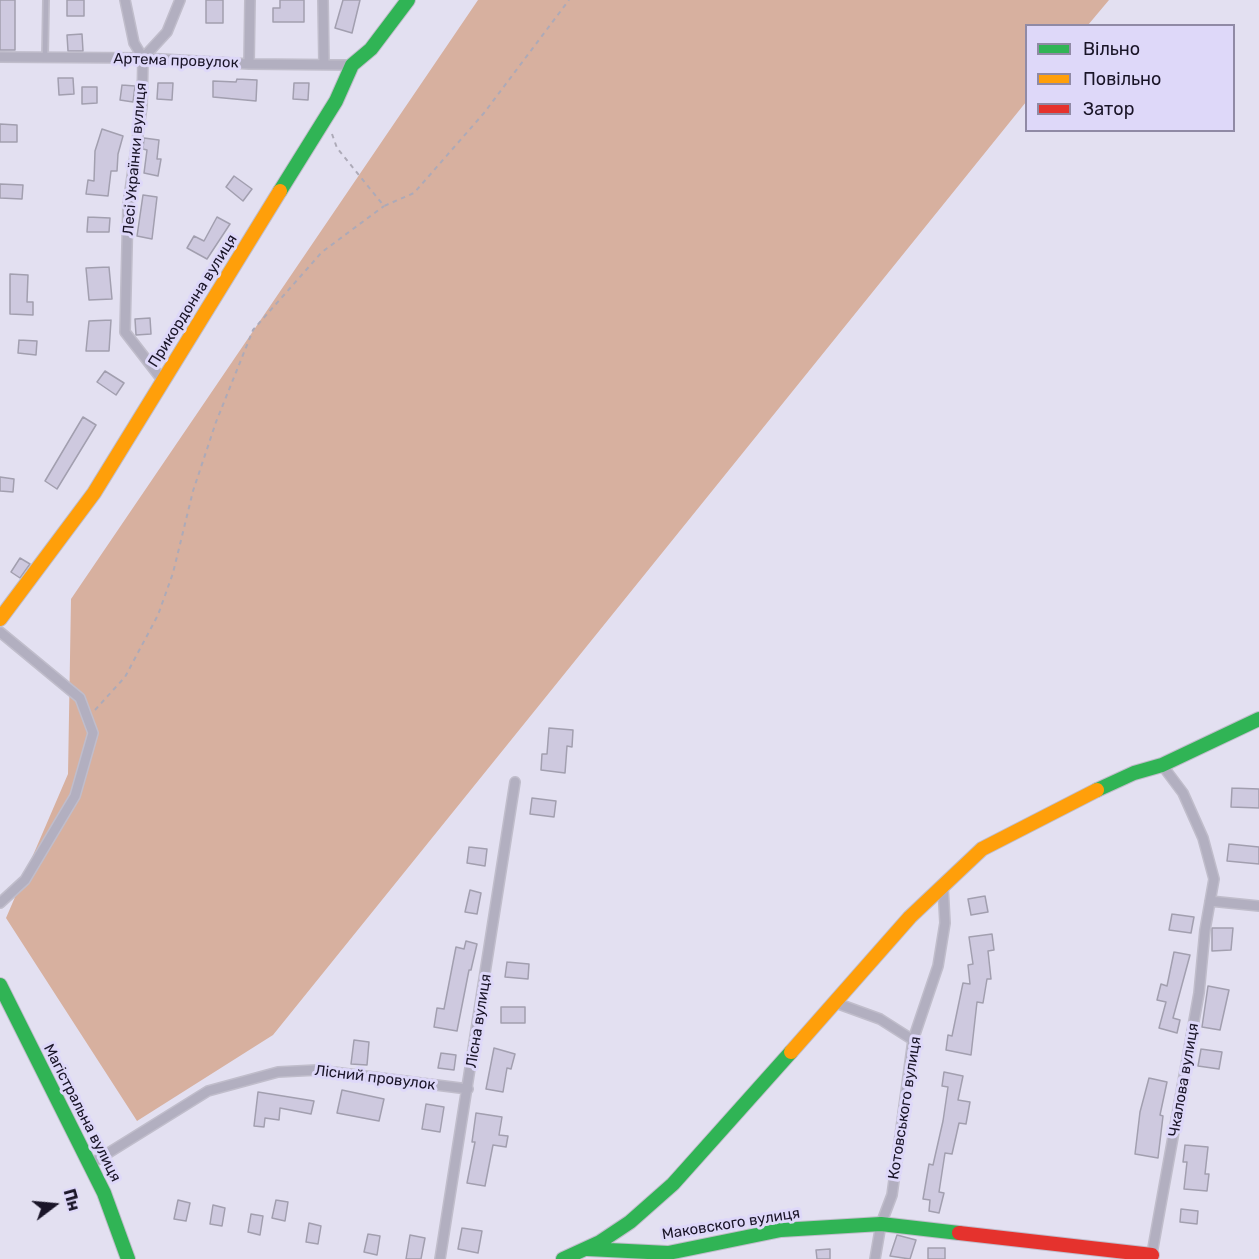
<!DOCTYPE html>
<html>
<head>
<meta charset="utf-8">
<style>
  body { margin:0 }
  #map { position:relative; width:1259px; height:1259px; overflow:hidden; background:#e3e0f1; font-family:Rubik,sans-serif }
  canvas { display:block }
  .legend { position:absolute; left:1025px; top:24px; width:210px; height:108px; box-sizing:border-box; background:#ded8f9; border:2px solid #908aa5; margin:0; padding:8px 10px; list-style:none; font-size:18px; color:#1a1528 }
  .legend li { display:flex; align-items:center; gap:12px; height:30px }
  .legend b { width:30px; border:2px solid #908aa5 }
  .north { position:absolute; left:24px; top:1175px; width:60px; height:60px; -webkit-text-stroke:4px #ded8f9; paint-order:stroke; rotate:74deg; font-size:16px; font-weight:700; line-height:24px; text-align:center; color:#1a1528 }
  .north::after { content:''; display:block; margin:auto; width:21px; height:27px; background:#1a1528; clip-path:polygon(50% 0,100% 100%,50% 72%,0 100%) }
</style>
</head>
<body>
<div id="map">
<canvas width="1259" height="1259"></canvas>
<ul class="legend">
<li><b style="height:8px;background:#30b455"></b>Вільно</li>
<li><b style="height:8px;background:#ff9f0a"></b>Повільно</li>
<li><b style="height:8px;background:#e5322d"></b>Затор</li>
</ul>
<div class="north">Пн</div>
</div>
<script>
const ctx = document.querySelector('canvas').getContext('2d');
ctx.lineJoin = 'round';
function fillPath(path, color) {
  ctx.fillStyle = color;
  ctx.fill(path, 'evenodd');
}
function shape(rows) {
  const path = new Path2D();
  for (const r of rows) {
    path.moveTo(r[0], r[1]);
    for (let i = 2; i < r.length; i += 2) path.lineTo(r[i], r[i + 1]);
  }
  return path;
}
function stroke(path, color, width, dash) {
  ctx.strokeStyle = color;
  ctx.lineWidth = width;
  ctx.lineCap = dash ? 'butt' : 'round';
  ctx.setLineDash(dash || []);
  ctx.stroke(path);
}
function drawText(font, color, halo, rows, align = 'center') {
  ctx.font = font + ' Rubik,sans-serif';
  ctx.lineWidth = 6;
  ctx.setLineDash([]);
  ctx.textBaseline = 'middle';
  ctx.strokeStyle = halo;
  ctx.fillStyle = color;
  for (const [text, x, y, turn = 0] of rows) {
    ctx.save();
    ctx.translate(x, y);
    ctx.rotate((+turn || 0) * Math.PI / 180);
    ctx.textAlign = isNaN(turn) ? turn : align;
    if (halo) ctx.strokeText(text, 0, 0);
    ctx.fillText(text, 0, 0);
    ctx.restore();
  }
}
const forest = shape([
  [478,0,1109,0,1088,25,1026,26,1026,102,273,1035,137,1121,6,918,68,774,71,599]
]);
const building = shape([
  [0,0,15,0,15,50,0,50,0,0],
  [67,0,84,0,84,16,67,16,67,0],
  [206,0,223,0,223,23,206,23,206,0],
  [280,0,304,0,304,22,273,22,273,8,280,8,280,0],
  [343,0,360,0,352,33,335,28,343,0],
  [82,34,83,51,68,51,67,35,82,34],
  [58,78,73,78,74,94,59,95,58,78],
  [237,79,257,80,256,101,213,97,213,81,236,82,237,79],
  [158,83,173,83,172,100,157,99,158,83],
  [294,83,309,83,308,100,293,99,294,83],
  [122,85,135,86,133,102,120,100,122,85],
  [82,87,97,87,97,103,82,104,82,87],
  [0,124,17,125,17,142,0,142,0,124],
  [102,129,123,136,118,154,117,171,111,171,108,196,86,194,88,180,94,181,95,151,102,129],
  [144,138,159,140,157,159,161,159,158,176,144,173,147,150,143,149,144,138],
  [234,176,252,189,243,201,226,187,234,176],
  [0,184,23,185,22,199,0,198,0,184],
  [143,195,157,197,152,239,137,236,143,195],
  [88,217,110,218,109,232,87,232,88,217],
  [217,217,230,224,207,259,187,248,194,236,204,241,217,217],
  [109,267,112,299,89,300,86,268,109,267],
  [10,274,28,275,27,302,33,302,33,315,10,314,10,274],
  [150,318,151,334,136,335,135,319,150,318],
  [111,320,109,351,86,351,89,321,111,320],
  [19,340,37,341,36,355,18,353,19,340],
  [105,371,124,383,116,395,97,382,105,371],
  [83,417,96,425,57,489,45,481,83,417],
  [0,477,14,479,13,492,0,491,0,477],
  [20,558,30,564,20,578,11,572,20,558],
  [549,728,573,730,572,747,567,746,565,773,541,770,542,754,547,754,549,728],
  [1232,788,1259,789,1259,808,1231,807,1232,788],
  [532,798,556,801,554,817,530,814,532,798],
  [1229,844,1259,847,1259,864,1227,861,1229,844],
  [469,847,487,849,485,866,467,863,469,847],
  [470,890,481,893,477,914,465,912,470,890],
  [985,896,988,912,971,915,968,899,985,896],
  [1172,914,1194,917,1191,933,1169,930,1172,914],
  [1212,928,1233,928,1231,950,1212,951,1212,928],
  [992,934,994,950,988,951,991,979,987,979,983,1003,977,1002,971,1055,946,1050,948,1035,952,1036,963,983,970,984,968,965,973,964,969,937,992,934],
  [466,941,477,944,471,970,469,970,457,1031,434,1027,437,1008,444,1009,456,947,464,949,466,941],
  [1174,952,1190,955,1173,1018,1180,1020,1177,1033,1159,1028,1166,1002,1157,1000,1161,984,1167,986,1174,952],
  [507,962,529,964,528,979,505,977,507,962],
  [1208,986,1229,990,1220,1030,1202,1027,1208,986],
  [501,1007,525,1007,525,1023,501,1023,501,1007],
  [354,1040,369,1042,367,1065,351,1064,354,1040],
  [494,1048,515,1054,511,1069,507,1068,503,1092,486,1089,494,1048],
  [1201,1049,1222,1052,1219,1069,1198,1066,1201,1049],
  [441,1053,456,1055,454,1070,438,1068,441,1053],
  [944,1072,963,1076,958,1100,970,1102,966,1124,959,1123,952,1154,945,1153,939,1192,944,1193,939,1213,929,1211,930,1200,923,1199,929,1164,933,1165,943,1121,948,1087,942,1086,944,1072],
  [1149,1078,1167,1082,1160,1115,1163,1116,1158,1158,1135,1154,1140,1112,1149,1078],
  [342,1090,384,1099,379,1121,337,1113,342,1090],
  [258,1092,314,1101,311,1114,280,1108,279,1120,265,1118,264,1127,254,1126,258,1092],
  [426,1104,444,1107,440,1132,422,1129,426,1104],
  [476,1113,502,1117,499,1135,508,1136,506,1147,493,1145,485,1186,467,1183,475,1142,472,1142,476,1113],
  [1185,1145,1208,1147,1205,1174,1209,1174,1207,1191,1184,1189,1187,1162,1183,1162,1185,1145],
  [178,1200,190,1203,186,1221,174,1219,178,1200],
  [276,1200,288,1202,285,1221,272,1218,276,1200],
  [213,1205,225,1208,222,1226,210,1224,213,1205],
  [1181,1209,1198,1211,1197,1224,1180,1222,1181,1209],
  [251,1214,263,1216,260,1235,248,1232,251,1214],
  [309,1223,321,1226,318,1244,306,1242,309,1223],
  [462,1228,482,1231,478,1253,458,1249,462,1228],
  [368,1234,380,1236,377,1255,364,1252,368,1234],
  [410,1235,425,1238,421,1259,406,1259,410,1235],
  [897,1235,916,1240,910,1259,890,1256,897,1235],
  [928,1248,945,1248,945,1259,928,1259,928,1248],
  [830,1249,830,1259,817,1259,816,1250,830,1249]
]);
const path = shape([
  [332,134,337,148,384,206,414,193,484,113,569,0],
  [95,710,125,677,158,615,173,573,193,491,216,422,253,330,322,252,384,206]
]);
const lane = shape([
  [45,57,46,0]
]);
const street = shape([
  [125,0,134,43,143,58,142,106,128,205,125,332,163,381],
  [323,0,324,64],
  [0,57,143,58,249,64,352,65],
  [143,58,167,32,180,0],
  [249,64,250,0],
  [0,632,80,698,93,733,75,796,25,880,0,903],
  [1210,901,1259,906],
  [836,1003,880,1019,913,1040],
  [89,1165,208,1091,278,1072,317,1070,468,1089],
  [440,1259,515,782],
  [875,1259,881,1224,892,1195,913,1040,938,966,945,923,943,886],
  [1151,1259,1199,993,1205,930,1214,879,1203,838,1183,793,1162,765]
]);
const fast = shape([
  [280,191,336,101,352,65,371,49,408,0],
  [1097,790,1134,773,1162,765,1259,719],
  [0,985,104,1193,128,1259],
  [588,1249,668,1253,781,1230,881,1224,959,1233],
  [563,1259,600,1242,630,1222,673,1184,791,1052]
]);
const slow = shape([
  [0,619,94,493,280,191],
  [791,1052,910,917,982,849,1097,790]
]);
const jam = shape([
  [959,1233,1152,1255]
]);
const streetNames = [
  ["Артема провулок",176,61,2],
  ["Лесі Українки вулиця",135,159,-85],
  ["Прикордонна вулиця",193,301,-58],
  ["Лісна вулиця",479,1021,-81],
  ["Лісний провулок",375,1078,7],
  ["Чкалова вулиця",1184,1080,-80],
  ["Котовського вулиця",905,1108,-81],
  ["Магістральна вулиця",82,1113,63],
  ["Маковского вулиця",731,1224,-9]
];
fillPath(forest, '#d7b09f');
fillPath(building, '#cec9df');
stroke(building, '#a29faf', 1.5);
stroke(lane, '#c0bdcb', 8);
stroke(street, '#c0bdcb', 12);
stroke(fast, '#c0bdcb', 16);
stroke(slow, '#c0bdcb', 16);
stroke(jam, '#c0bdcb', 16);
stroke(path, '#adaab8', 2, [4.5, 4.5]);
stroke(lane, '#b2afc0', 4.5);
stroke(street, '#b2afc0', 9);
stroke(fast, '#30b455', 14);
stroke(slow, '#ff9f0a', 14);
stroke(jam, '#e5322d', 14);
drawText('15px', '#1a1528', '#ded8f9', streetNames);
</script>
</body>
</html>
